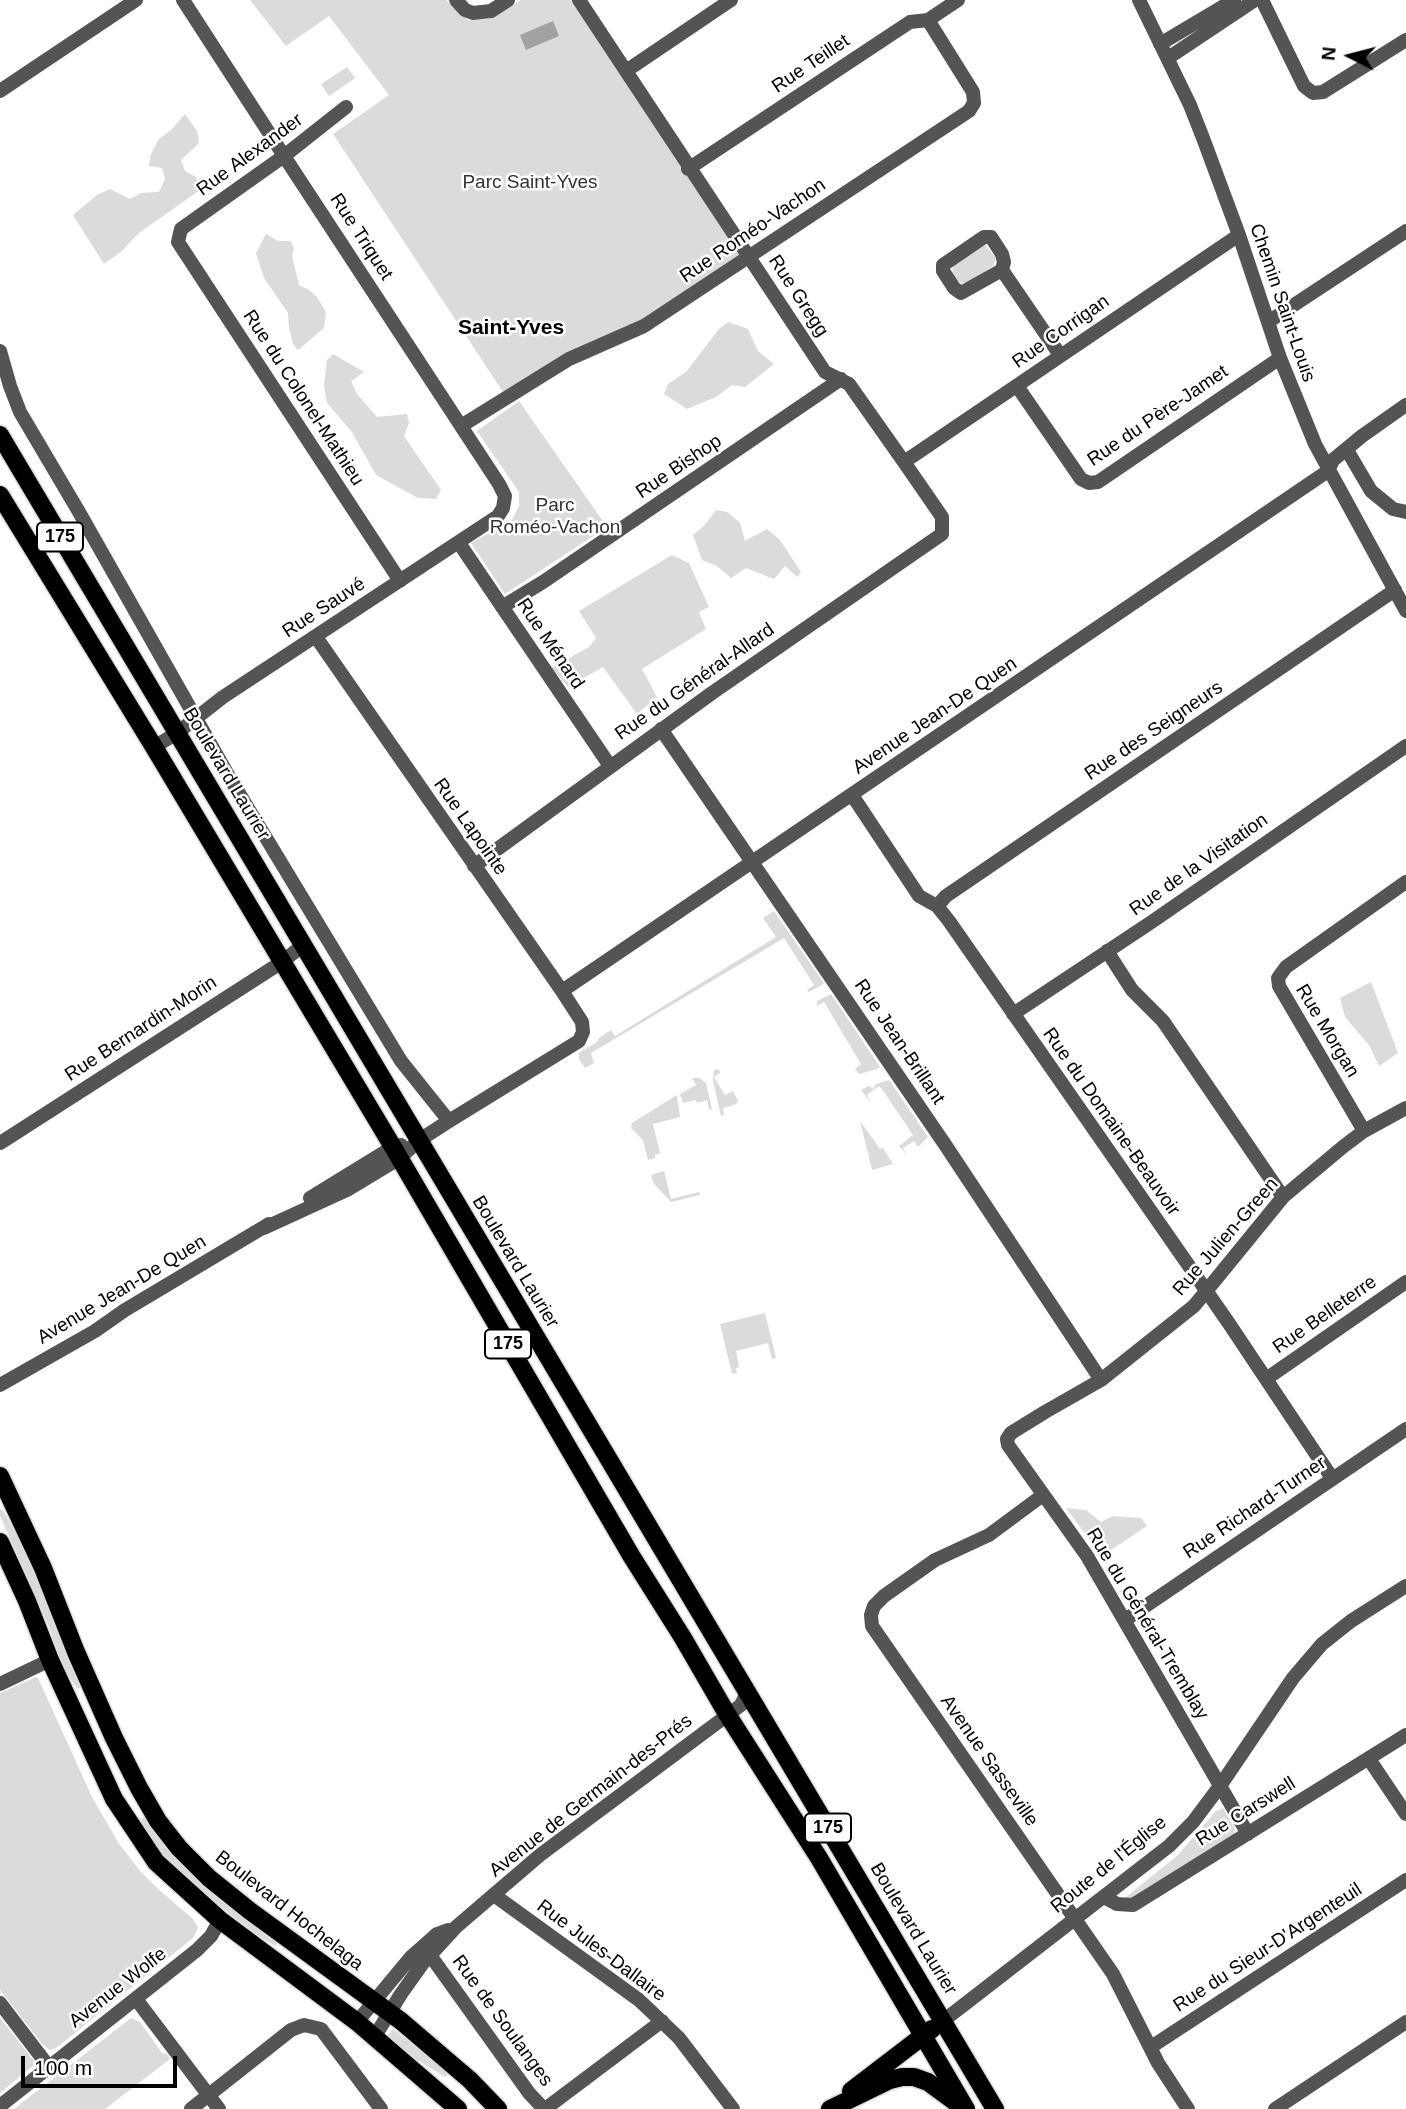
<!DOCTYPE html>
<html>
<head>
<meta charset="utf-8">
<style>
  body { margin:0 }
  #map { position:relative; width:1406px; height:2109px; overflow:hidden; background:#fff; font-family:Helvetica,sans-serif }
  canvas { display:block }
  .north { position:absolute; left:1315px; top:21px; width:70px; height:70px; -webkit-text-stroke:5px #fff; paint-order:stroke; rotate:276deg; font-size:19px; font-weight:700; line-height:28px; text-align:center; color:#000 }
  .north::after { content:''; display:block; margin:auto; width:24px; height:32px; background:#000; clip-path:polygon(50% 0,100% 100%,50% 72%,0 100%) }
  .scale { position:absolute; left:21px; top:2056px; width:156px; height:32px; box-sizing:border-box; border:4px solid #000; border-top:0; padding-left:9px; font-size:21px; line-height:24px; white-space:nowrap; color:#000; -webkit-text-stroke:5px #fff; paint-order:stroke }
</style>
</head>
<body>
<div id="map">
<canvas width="1406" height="2109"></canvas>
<div class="north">N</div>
<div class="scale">100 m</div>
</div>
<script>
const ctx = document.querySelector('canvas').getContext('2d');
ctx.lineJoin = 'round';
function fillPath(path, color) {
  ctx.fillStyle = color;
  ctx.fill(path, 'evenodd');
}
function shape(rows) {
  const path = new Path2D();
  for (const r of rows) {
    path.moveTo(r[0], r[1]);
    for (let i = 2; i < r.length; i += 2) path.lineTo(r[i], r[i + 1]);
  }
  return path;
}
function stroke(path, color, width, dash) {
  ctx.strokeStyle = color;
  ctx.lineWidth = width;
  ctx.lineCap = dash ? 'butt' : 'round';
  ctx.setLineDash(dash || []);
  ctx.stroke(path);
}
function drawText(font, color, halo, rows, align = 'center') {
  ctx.font = font + ' Helvetica,sans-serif';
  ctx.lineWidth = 5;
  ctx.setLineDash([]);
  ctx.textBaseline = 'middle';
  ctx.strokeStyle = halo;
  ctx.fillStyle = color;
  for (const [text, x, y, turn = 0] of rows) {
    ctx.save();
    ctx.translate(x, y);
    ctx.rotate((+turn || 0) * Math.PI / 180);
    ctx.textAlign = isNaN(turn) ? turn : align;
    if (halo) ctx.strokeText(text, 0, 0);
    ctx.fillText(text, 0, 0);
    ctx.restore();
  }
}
const green = shape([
  [250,0,446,0,468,20,489,19,521,0,575,0,746,258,654,319,503,392,333,134,389,95,329,16,286,46],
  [347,67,355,78,329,96,321,84],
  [185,114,197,131,199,139,198,144,181,160,185,171,196,177,200,190,139,233,122,251,104,264,73,215,97,195,110,189,130,199,141,193,159,192,165,179,162,168,149,166,151,154,159,139,171,130],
  [266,234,278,241,291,241,294,249,292,256,299,285,309,290,317,297,326,312,324,328,298,350,293,344,289,328,288,313,264,278,256,253],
  [985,245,996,258,993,266,968,283,961,283,957,281,952,273,954,263,980,246],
  [728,322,748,329,758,351,774,364,745,387,732,385,716,397,687,409,664,394,668,384,686,372,719,329],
  [333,354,364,372,351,381,357,394,377,417,407,414,409,423,404,436,441,490,436,499,418,498,376,475,352,432,327,403,324,385,327,360],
  [519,401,607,527,505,594,471,543,512,520,519,506,519,492,477,431],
  [716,510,727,512,740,523,745,541,767,529,780,540,801,572,797,577,785,566,774,579,746,568,731,578,717,566,702,560,693,535,705,525],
  [672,555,689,563,709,607,699,612,706,629,642,669,657,697,637,714,603,667,568,687,551,668,589,647,596,638,579,611],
  [774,911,824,983,822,985,809,992,807,990,814,985,784,938,591,1053,594,1063,585,1068,579,1059,579,1053,597,1042,599,1038,611,1030,615,1036,776,937,763,918],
  [1371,982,1398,1053,1379,1066,1369,1045,1345,1017,1340,998],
  [831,994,880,1067,877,1069,859,1074,855,1069,861,1064,824,1002,817,1006,817,1001],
  [717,1069,721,1072,714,1077,725,1095,733,1091,738,1101,736,1104,723,1108,724,1115,721,1116,713,1081,714,1070],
  [692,1078,699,1078,706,1083,712,1109,709,1110,707,1100,697,1103,696,1100,683,1103,680,1094,696,1085],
  [889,1080,928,1137,918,1147,914,1141,903,1148,907,1155,899,1146,913,1135,884,1092,879,1086,867,1095,870,1102,861,1090,869,1086,873,1089,876,1084],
  [677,1095,680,1117,653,1124,660,1153,655,1155,655,1158,648,1160,643,1140,631,1128,632,1123],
  [860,1121,880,1149,883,1148,893,1164,872,1170],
  [664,1171,671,1199,699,1192,700,1195,671,1202,654,1184,651,1175],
  [765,1313,776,1358,772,1359,768,1343,736,1351,739,1367,736,1368,737,1373,732,1374,720,1324],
  [1066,1508,1086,1510,1101,1522,1113,1516,1141,1518,1147,1526,1102,1556],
  [2,1509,15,1531,42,1590,82,1687,77,1689,63,1667,49,1627,0,1516,0,1510],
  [36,1677,38,1678,92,1797,119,1844,141,1872,158,1889,193,1919,198,1928,193,1938,56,2048,50,2050,42,2044,0,1990,0,1693],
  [1223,1808,1235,1829,1234,1835,1130,1899,1125,1898,1178,1855,1216,1811],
  [145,1817,181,1863,212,1892,278,1942,275,1946,253,1932,203,1893,169,1863,143,1829,139,1820],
  [0,2018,34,2061,34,2065,0,2093],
  [131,2018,140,2022,162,2053,167,2054,170,2059,105,2109,14,2109],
  [393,2029,430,2058,449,2073,445,2077,406,2053,388,2035]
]);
const water = shape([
  [553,21,559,36,526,50,520,35]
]);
const minor = shape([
  [456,0,465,10,473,13,491,11,508,0],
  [1139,0,1190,105,1203,138,1239,235,1280,358,1315,444,1406,611],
  [1262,0,1304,86,1313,93,1323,92,1406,40],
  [1160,44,1234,0],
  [1168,58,1255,0],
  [626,71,731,0],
  [0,91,136,0],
  [346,107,284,156,181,229,178,242,400,581],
  [688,169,910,22,928,20,958,0],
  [1002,270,961,293,954,288,943,271,943,265,984,237,991,237,1002,254,1004,262,1002,270,1060,355],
  [1268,322,1406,231],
  [0,351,10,386,20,412,79,512,228,775,401,1061,449,1121],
  [1017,386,1081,479,1089,483,1098,482,1280,358],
  [461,426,569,359,644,326,969,111,974,103,973,92,928,20],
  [1347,450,1371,491,1393,509,1406,512],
  [904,462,1239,235],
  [1328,471,1333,460,1362,436,1406,405],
  [459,543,610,766],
  [502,607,543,582,841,379],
  [661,729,944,1143,1101,1380],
  [154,747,177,733,223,697,498,516,503,508,505,496,499,484,284,156,183,0],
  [852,795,919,896,937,906,949,921,1228,1322,1332,1478],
  [474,866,712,693,942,534,942,517,904,462,849,384,825,372,579,0],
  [937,906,946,896,1395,590],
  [1107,951,1132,990,1163,1021,1283,1197],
  [562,991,1328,471],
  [1013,1014,1153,921,1406,746],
  [1364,1131,1279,986,1278,978,1286,967,1406,882],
  [0,1143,282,962,302,946],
  [310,1198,393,1147,401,1145],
  [264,1228,347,1190,400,1158,418,1141,449,1121,579,1041,583,1032,582,1022,562,991,316,637],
  [1266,1379,1406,1282],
  [0,1385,95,1331,125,1310,269,1224],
  [1043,1495,989,1535,935,1560,884,1596,874,1606,871,1615,872,1626,1113,1974,1158,2063,1188,2109],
  [1125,1620,1406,1429],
  [0,1684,50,1660],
  [1369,1759,1406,1814],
  [1248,1834,1087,1556,1008,1445,1007,1439,1011,1433,1045,1412,1101,1380,1194,1306,1283,1197,1344,1146,1364,1131,1406,1108],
  [494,1895,639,2000,679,2038,733,2109],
  [1104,1897,1117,1904,1133,1905,1406,1735],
  [430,1955,529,2093,544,2109],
  [136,1999,219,2109],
  [0,2003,49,2067],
  [943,2021,1169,1846,1193,1822,1220,1786,1293,1678,1322,1644,1351,1621,1406,1586],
  [357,2022,411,1957,437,1934,448,1930],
  [375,2036,401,1994,423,1963,456,1927,540,1855,741,1705,747,1693],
  [1151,2047,1406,1880],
  [0,2106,197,1950,211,1936,220,1920],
  [191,2109,291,2030,304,2025,321,2029,381,2109],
  [545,2109,662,2021],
  [1275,2109,1406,2022]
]);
const major = shape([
  [0,435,995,2109],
  [0,495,154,747,393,1147,632,1557,683,1638,727,1714,819,1858,966,2109],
  [0,1476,43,1568,76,1652,114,1738,139,1788,158,1821,179,1848,209,1878,250,1911,401,2021,470,2080,498,2109],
  [0,1542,27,1601,50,1660,114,1799,156,1862,220,1920,357,2022,458,2109],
  [851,2091,932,2029],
  [830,2109,890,2080,902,2077,914,2077,928,2082,958,2104]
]);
const shields = [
  [60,537,46],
  [508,1344,46],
  [828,1828,46]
];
const shieldNames = [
  ["175",60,537],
  ["175",508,1344],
  ["175",828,1828]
];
const streetNames = [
  ["Rue Teillet",811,64,-34],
  ["Rue Alexander",250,155,-36],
  ["Rue Roméo-Vachon",753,231,-34],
  ["Rue Triquet",361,237,57],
  ["Rue Gregg",798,296,57],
  ["Chemin Saint-Louis",1282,303,71],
  ["Rue Corrigan",1061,332,-35],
  ["Rue du Colonel-Mathieu",303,398,57],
  ["Rue du Père-Jamet",1158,416,-34],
  ["Rue Bishop",679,467,-34],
  ["Rue Sauvé",324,608,-33],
  ["Rue Ménard",550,644,56],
  ["Rue du Général-Allard",695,682,-35],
  ["Avenue Jean-De Quen",935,716,-34],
  ["Rue des Seigneurs",1154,731,-34],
  ["Boulevard Laurier",226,774,59],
  ["Rue Lapointe",470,827,55],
  ["Rue de la Visitation",1199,865,-35],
  ["Rue Bernardin-Morin",141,1029,-33],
  ["Rue Morgan",1327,1031,59],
  ["Rue Jean-Brillant",899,1042,56],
  ["Rue du Domaine-Beauvoir",1111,1122,55],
  ["Rue Julien-Green",1226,1237,-49],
  ["Boulevard Laurier",515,1262,59],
  ["Avenue Jean-De Quen",122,1290,-31],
  ["Rue Belleterre",1325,1315,-35],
  ["Rue Richard-Turner",1255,1508,-34],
  ["Rue du Général-Tremblay",1147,1624,59],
  ["Avenue Sasseville",989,1761,55],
  ["Avenue de Germain-des-Prés",591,1796,-38],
  ["Rue Carswell",1246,1812,-32],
  ["Route de l'Église",1109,1865,-39],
  ["Boulevard Hochelaga",289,1911,38],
  ["Boulevard Laurier",913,1929,59],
  ["Rue du Sieur-D'Argenteuil",1268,1948,-33],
  ["Rue Jules-Dallaire",601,1951,37],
  ["Avenue Wolfe",118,1988,-38],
  ["Rue de Soulanges",502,2021,54]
];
const parkNames = [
  ["Parc Saint-Yves",530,183],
  ["Parc",555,506],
  ["Roméo-Vachon",555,528]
];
const neighbourhoodNames = [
  ["Saint-Yves",511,328]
];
fillPath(green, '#dbdbdb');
fillPath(water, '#a2a2a2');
stroke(major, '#dbdbdb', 21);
stroke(minor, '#545454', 14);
stroke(major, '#000', 18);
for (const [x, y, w] of shields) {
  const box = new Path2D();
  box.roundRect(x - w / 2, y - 14.5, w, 29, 5);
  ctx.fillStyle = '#fff';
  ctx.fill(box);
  stroke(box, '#000', 2);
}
drawText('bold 18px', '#000', null, shieldNames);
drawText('19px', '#000', '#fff', streetNames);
drawText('19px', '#323232', '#fff', parkNames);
drawText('bold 21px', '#000', '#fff', neighbourhoodNames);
</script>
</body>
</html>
